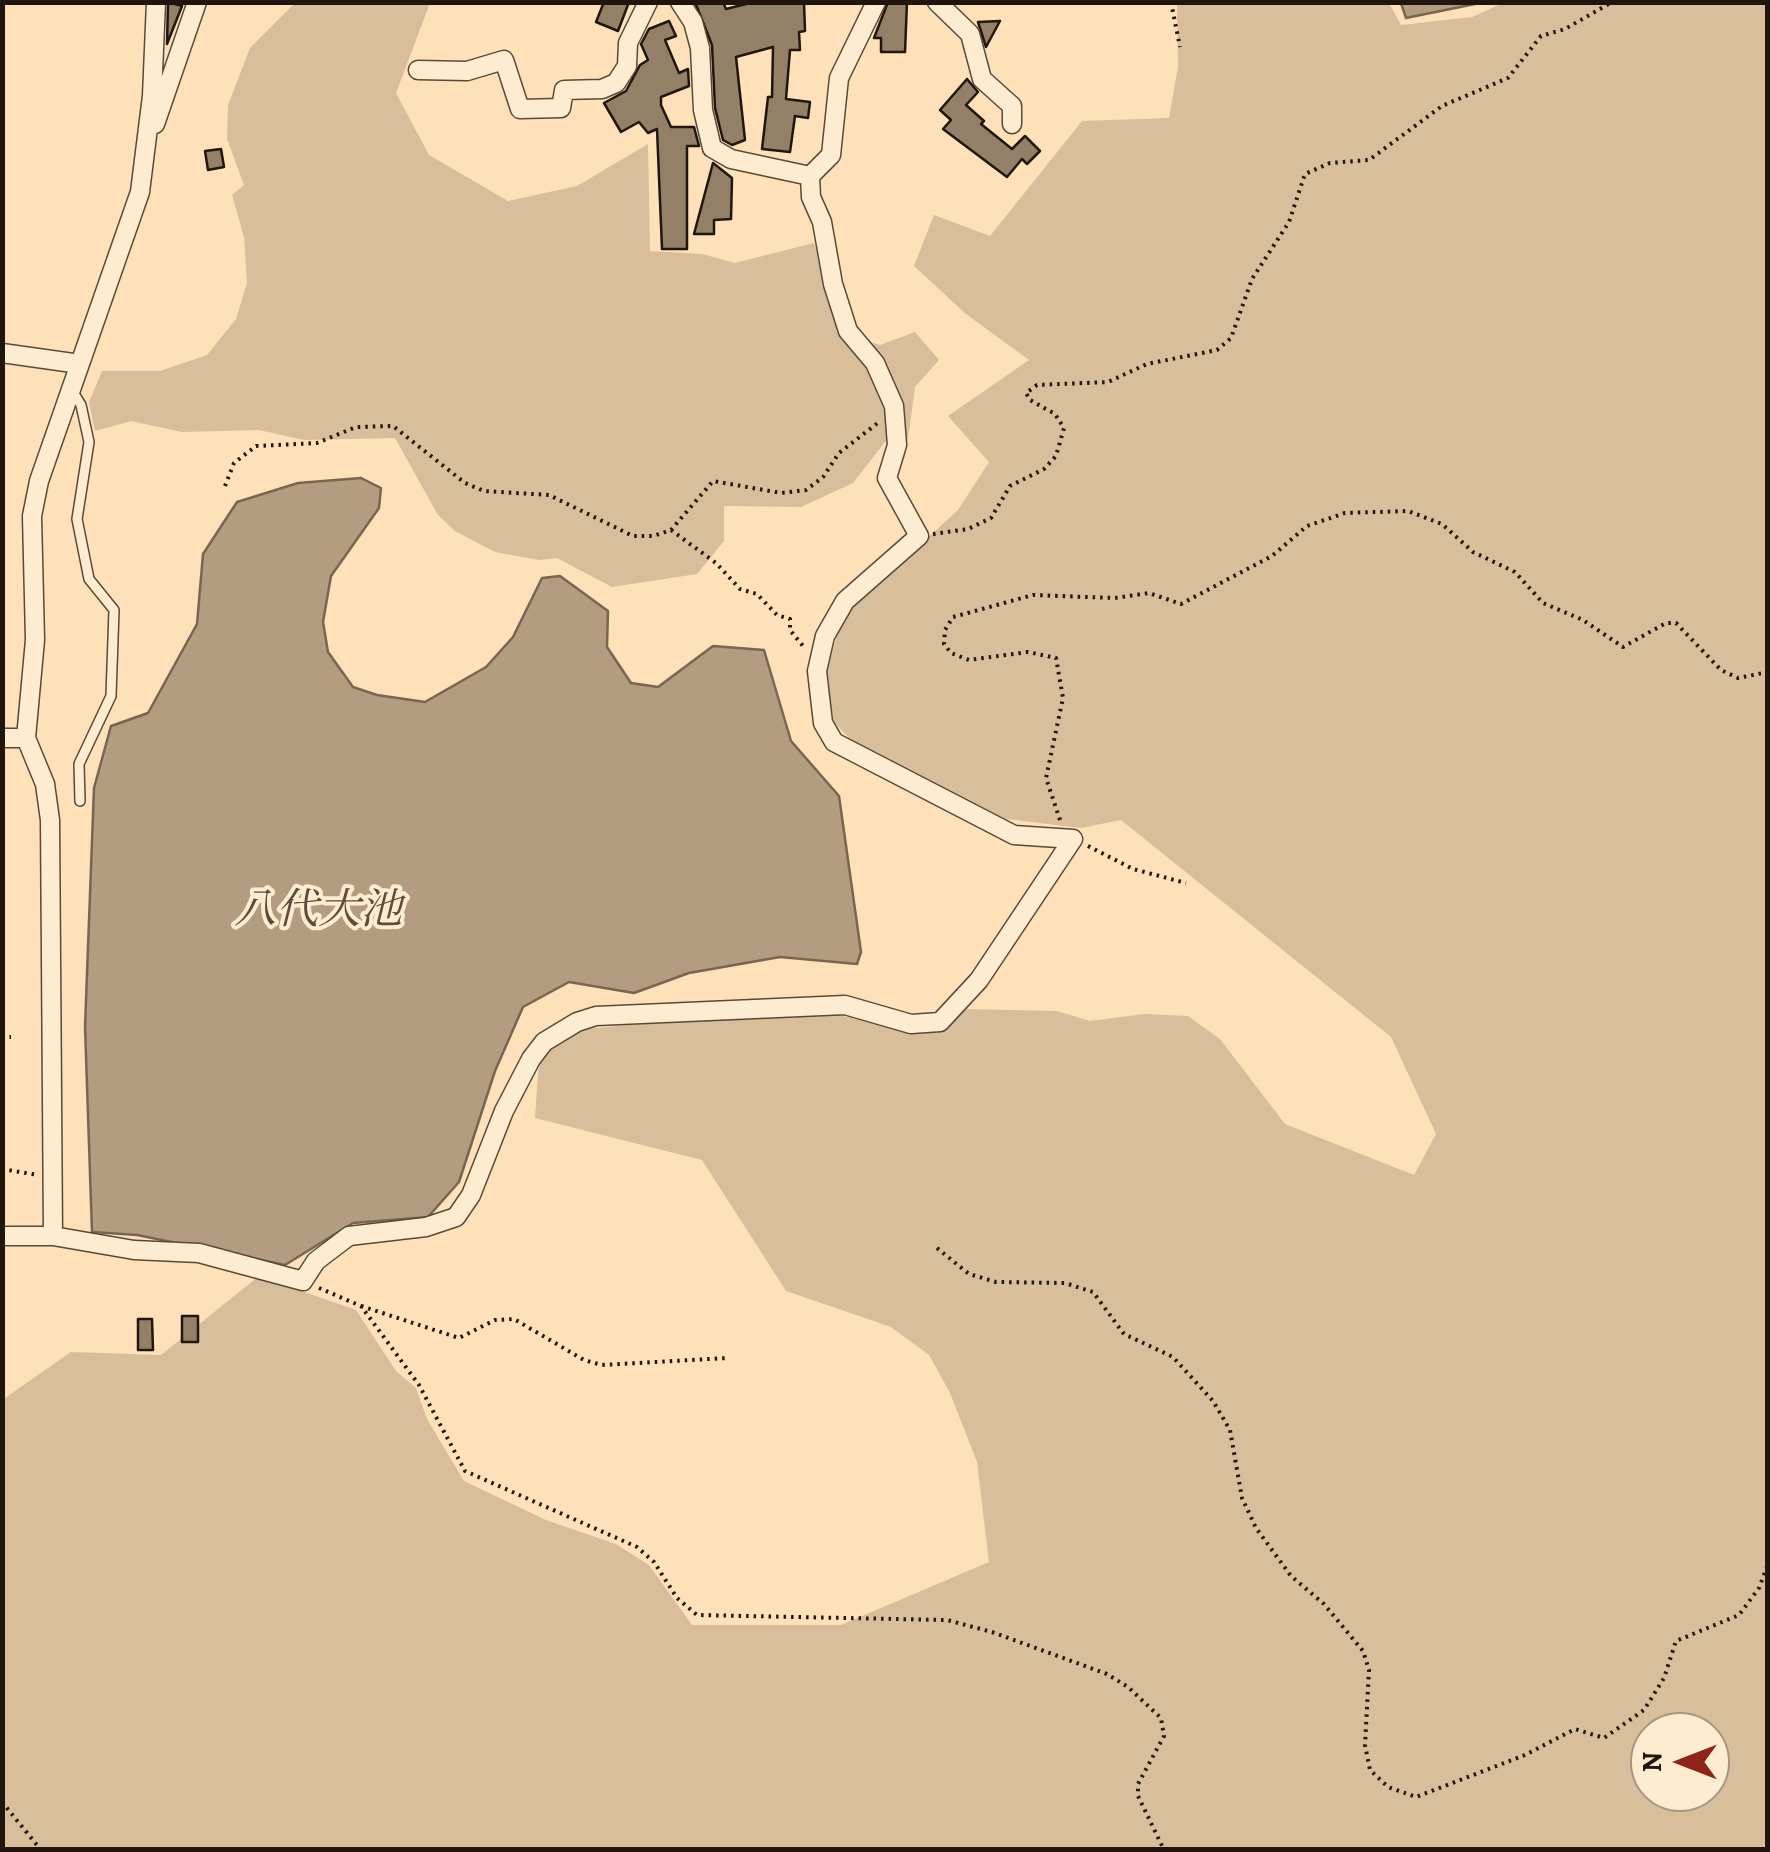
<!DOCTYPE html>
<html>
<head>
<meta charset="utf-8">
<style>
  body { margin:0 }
  #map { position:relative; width:1770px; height:1852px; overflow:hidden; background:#fee1b8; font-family:Alegreya,serif }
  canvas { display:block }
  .frame { position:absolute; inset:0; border:5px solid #20160f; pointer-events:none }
  .north { position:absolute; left:1630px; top:1712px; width:100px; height:100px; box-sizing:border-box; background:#feecd1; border:2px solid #a59683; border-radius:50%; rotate:270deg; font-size:28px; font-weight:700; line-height:40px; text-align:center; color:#20160f }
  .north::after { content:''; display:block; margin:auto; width:35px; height:45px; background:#8f2418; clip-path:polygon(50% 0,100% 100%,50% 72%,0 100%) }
</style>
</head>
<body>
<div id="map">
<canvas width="1770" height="1852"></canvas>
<div class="frame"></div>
<div class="north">N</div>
</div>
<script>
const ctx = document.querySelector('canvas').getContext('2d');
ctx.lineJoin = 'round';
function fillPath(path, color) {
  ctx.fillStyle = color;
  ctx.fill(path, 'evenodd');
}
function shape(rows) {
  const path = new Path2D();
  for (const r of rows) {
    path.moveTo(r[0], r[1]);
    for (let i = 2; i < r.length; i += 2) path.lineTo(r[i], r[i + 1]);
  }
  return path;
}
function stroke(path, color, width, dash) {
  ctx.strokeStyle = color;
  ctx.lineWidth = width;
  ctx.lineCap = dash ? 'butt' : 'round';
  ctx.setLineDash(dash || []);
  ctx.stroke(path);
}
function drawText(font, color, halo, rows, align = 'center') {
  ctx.font = font + ' Alegreya,"Noto Serif JP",serif';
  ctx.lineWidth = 8;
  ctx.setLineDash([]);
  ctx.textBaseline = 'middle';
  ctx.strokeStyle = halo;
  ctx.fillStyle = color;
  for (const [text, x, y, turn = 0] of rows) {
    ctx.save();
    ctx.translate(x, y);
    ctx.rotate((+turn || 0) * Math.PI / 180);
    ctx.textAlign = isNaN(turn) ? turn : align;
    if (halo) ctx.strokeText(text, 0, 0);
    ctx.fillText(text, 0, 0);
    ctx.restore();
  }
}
const green = shape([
  [296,2,430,3,396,93,429,155,508,201,577,186,648,144,650,251,702,254,735,263,814,243,843,334,880,345,915,332,939,360,915,387,908,439,885,442,853,483,801,507,724,506,724,541,697,574,612,587,557,558,539,560,495,552,455,531,438,515,395,438,304,440,259,430,182,432,131,421,95,431,89,402,102,371,160,371,207,355,236,319,247,283,244,237,232,195,244,185,227,139,228,105,250,48],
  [1177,3,1389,3,1401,25,1472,17,1503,3,1767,3,1767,1849,3,1849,2,1400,71,1352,161,1355,259,1276,356,1310,396,1371,416,1388,427,1419,464,1481,546,1520,616,1544,649,1565,692,1625,841,1625,989,1562,977,1462,950,1393,929,1355,891,1327,786,1291,702,1160,535,1118,539,1060,566,1031,707,1017,831,1013,899,1030,935,1030,965,1009,1057,1011,1090,1021,1145,1014,1188,1016,1220,1039,1285,1124,1414,1175,1436,1134,1391,1037,1121,820,1081,828,1006,819,849,738,834,722,825,679,842,617,958,510,989,462,948,416,1029,360,966,314,914,266,934,215,990,236,1082,121,1169,118,1178,67],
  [1650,1732,1710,1732,1710,1792,1650,1792]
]);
const water = shape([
  [1401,3,1480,3,1406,18,1401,3],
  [361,478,381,488,379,508,331,576,323,622,328,652,353,687,377,695,425,702,486,667,513,637,542,578,560,576,608,611,607,647,631,683,658,687,713,646,764,650,791,741,839,796,861,952,857,964,780,957,689,973,634,993,569,982,523,1007,495,1071,459,1182,428,1217,353,1223,285,1265,137,1235,92,1232,85,1027,94,788,111,726,148,713,197,624,203,554,237,502,298,483,361,478]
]);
const building = shape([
  [168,2,182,6,167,44,168,3,168,2],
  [604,2,629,2,618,31,596,22,604,2],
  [695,2,723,2,726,9,754,2,804,2,805,31,799,32,800,50,790,50,786,99,810,102,808,118,795,116,790,152,762,149,768,97,772,97,773,47,736,57,745,140,732,145,723,140,715,108,712,45,695,2],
  [888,2,907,2,905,52,881,52,881,38,874,38,888,2],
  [669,21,676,36,665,40,679,73,688,69,689,86,661,97,661,105,671,127,694,127,699,146,687,146,687,249,662,249,657,129,648,133,639,122,621,132,604,103,626,91,640,65,648,60,641,44,649,29,669,21],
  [1000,21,986,47,978,22,1000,21],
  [967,79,978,92,966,105,984,121,981,124,1012,149,1025,136,1040,151,1027,164,1022,159,1007,177,943,129,951,120,940,110,967,79],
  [221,149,224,167,208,170,205,151,221,149],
  [713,163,732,178,731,219,714,220,714,234,694,234,713,163],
  [182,1316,198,1316,198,1342,182,1342,182,1316],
  [138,1319,152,1319,153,1350,138,1350,138,1319]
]);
const path = shape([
  [1171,2,1180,47],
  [225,486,234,463,256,446,317,443,356,427,393,426,465,483,484,491,549,495,633,536,653,536,671,530,713,481,781,493,806,490,823,477,839,453,879,422],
  [671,530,716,563,740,589,757,594,777,615,790,619,790,630,803,646],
  [933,534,968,529,991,518,1010,486,1044,469,1056,456,1064,428,1055,414,1030,400,1026,393,1037,385,1108,382,1147,364,1217,350,1231,338,1252,279,1289,222,1305,174,1330,163,1369,160,1442,106,1508,78,1541,36,1565,29,1612,2],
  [1060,820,1046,778,1063,698,1056,658,1028,652,969,660,951,653,944,644,945,630,953,617,1033,595,1115,598,1149,593,1181,604,1272,556,1307,526,1345,513,1408,511,1442,524,1473,552,1515,572,1543,603,1583,620,1623,647,1666,623,1676,623,1721,670,1738,678,1768,672],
  [1088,846,1133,869,1186,883],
  [2,1037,11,1037],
  [2,1169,38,1175],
  [937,1248,969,1274,996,1282,1065,1283,1093,1292,1124,1334,1173,1357,1213,1401,1230,1430,1242,1498,1256,1528,1291,1576,1324,1604,1363,1651,1369,1670,1365,1745,1370,1770,1388,1787,1416,1797,1525,1755,1575,1729,1604,1738,1644,1710,1664,1678,1676,1641,1739,1615,1759,1588,1768,1564],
  [319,1288,361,1306,419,1385,465,1471,637,1547,654,1562,677,1598,697,1615,947,1620,992,1632,1107,1674,1128,1687,1161,1718,1164,1736,1138,1784,1138,1796,1164,1850],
  [361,1306,459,1338,495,1320,514,1319,584,1360,602,1365,727,1358],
  [2,1802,41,1850]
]);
const lane = shape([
  [73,392,81,405,89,442,77,519,89,579,114,610,111,696,79,764,80,801]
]);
const street = shape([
  [680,2,693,22,700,48,703,110,712,148,731,159,810,176],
  [937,2,970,34,982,79,1012,106,1012,124],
  [418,70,467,71,504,60,520,109,561,108,564,90,602,89,616,83,627,66,628,43,648,2],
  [155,124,197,2],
  [2,353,80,364],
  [2,738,26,738],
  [2,1236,53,1236,134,1250,199,1253,303,1281,316,1261,349,1236,426,1227,456,1217,471,1195,504,1111,531,1059,544,1042,577,1022,596,1016,845,1005,911,1024,940,1022,979,980,1073,839,1014,835,834,742,823,723,817,671,825,636,845,601,919,536,887,478,897,445,894,406,875,363,848,331,833,284,822,222,811,197,810,176,831,155,839,78,876,2],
  [53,1236,50,820,45,784,26,738,35,640,32,516,39,481,140,192,152,96,156,2]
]);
const waterNames = [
  ["八代大池",318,913]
];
fillPath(green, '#d8be9b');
fillPath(water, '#b39c7f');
stroke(water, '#786652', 2.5);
fillPath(building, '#938067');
stroke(building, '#20160f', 2.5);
stroke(lane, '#584939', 12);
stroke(street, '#584939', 21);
stroke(path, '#20160f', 4, [2.5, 5]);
stroke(lane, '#feecd1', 9);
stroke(street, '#feecd1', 18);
drawText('italic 42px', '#5b4c3c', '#feecd1', waterNames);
</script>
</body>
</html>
